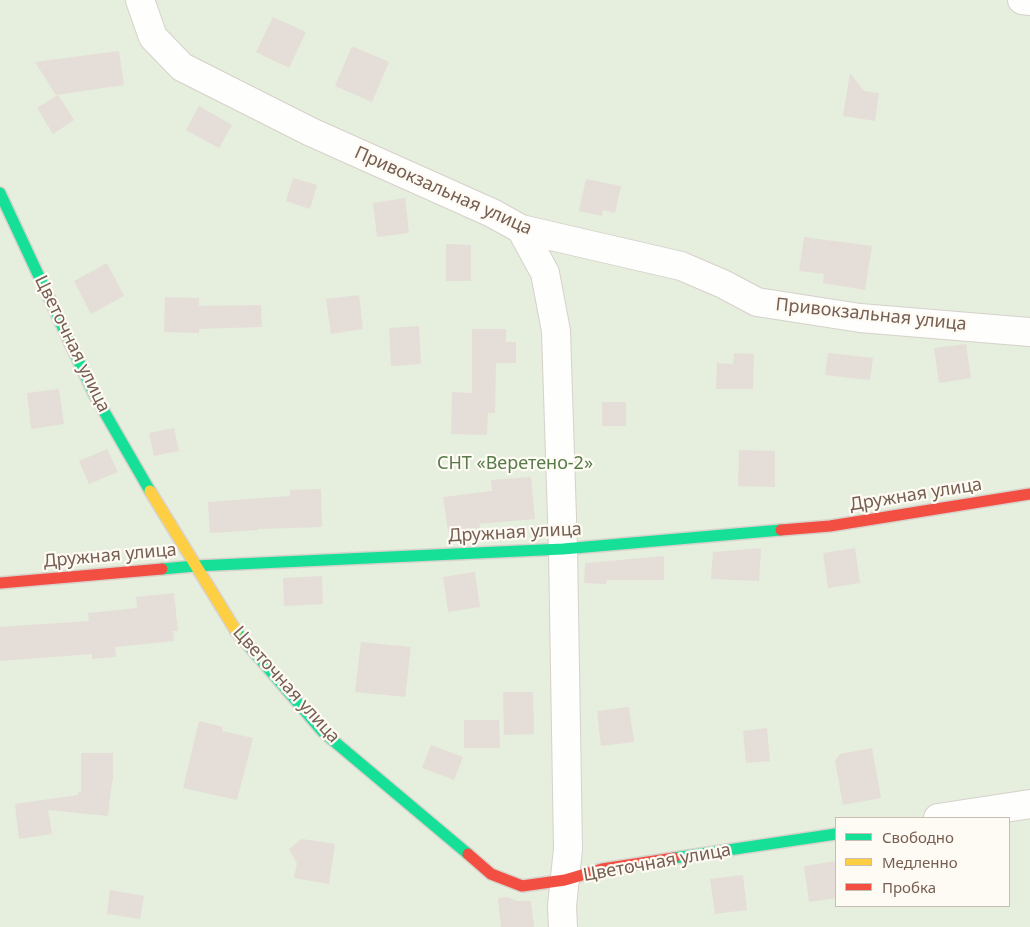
<!DOCTYPE html>
<html>
<head>
<meta charset="utf-8">
<style>
  body { margin:0 }
  #map { position:relative; width:1030px; height:927px; overflow:hidden; background:#f8f5f1; font-family:"Noto Sans",sans-serif }
  canvas { display:block }
  .legend { position:absolute; left:835px; top:817px; width:175px; height:90px; box-sizing:border-box; background:#fefaf4; border:1px solid #c8bcb3; margin:0; padding:6px 9px; list-style:none; font-size:15px; color:#765f51 }
  .legend li { display:flex; align-items:center; gap:10px; height:25px }
  .legend b { width:25px; border:1px solid #c8bcb3 }
</style>
</head>
<body>
<div id="map">
<canvas width="1030" height="927"></canvas>
<ul class="legend">
<li><b style="height:6px;background:#16e098"></b>Свободно</li>
<li><b style="height:6px;background:#ffcf43"></b>Медленно</li>
<li><b style="height:6px;background:#f24e42"></b>Пробка</li>
</ul>
</div>
<script>
const ctx = document.querySelector('canvas').getContext('2d');
ctx.lineJoin = 'round';
function fillPath(path, color) {
  ctx.fillStyle = color;
  ctx.fill(path, 'evenodd');
}
function shape(rows) {
  const path = new Path2D();
  for (const r of rows) {
    path.moveTo(r[0], r[1]);
    for (let i = 2; i < r.length; i += 2) path.lineTo(r[i], r[i + 1]);
  }
  return path;
}
function stroke(path, color, width, dash) {
  ctx.strokeStyle = color;
  ctx.lineWidth = width;
  ctx.lineCap = dash ? 'butt' : 'round';
  ctx.setLineDash(dash || []);
  ctx.stroke(path);
}
function drawText(font, color, halo, rows, align = 'center') {
  ctx.font = font + ' "Noto Sans",sans-serif';
  ctx.lineWidth = 4.5;
  ctx.setLineDash([]);
  ctx.textBaseline = 'middle';
  ctx.strokeStyle = halo;
  ctx.fillStyle = color;
  for (const [text, x, y, turn = 0] of rows) {
    ctx.save();
    ctx.translate(x, y);
    ctx.rotate((+turn || 0) * Math.PI / 180);
    ctx.textAlign = isNaN(turn) ? turn : align;
    if (halo) ctx.strokeText(text, 0, 0);
    ctx.fillText(text, 0, 0);
    ctx.restore();
  }
}
const green = shape([
  [0,0,1022,0,1030,1,1030,927,0,927],
  [836,818,1009,818,1009,906,836,906]
]);
const building = shape([
  [273,17,306,32,289,68,256,52],
  [352,46,389,62,372,102,335,86],
  [119,51,124,85,56,95,35,62],
  [850,73,864,91,879,93,875,121,843,116],
  [58,95,74,120,53,134,37,108],
  [199,106,232,125,219,148,186,130],
  [293,178,317,185,310,209,286,201],
  [586,179,621,186,615,213,603,210,602,216,579,211],
  [405,198,409,233,377,237,373,203],
  [804,237,872,246,865,290,823,283,824,274,799,271],
  [446,244,471,245,471,281,446,281],
  [107,263,124,296,91,314,74,281],
  [359,295,363,329,331,334,326,299],
  [165,297,199,298,199,306,261,305,262,327,199,329,199,333,164,332],
  [419,326,421,364,391,366,389,328],
  [472,329,506,329,506,342,516,342,516,363,496,363,495,413,488,413,487,435,451,434,452,392,472,393],
  [966,344,971,378,939,383,934,348],
  [734,353,754,354,753,389,716,389,717,363,733,364],
  [828,353,873,358,870,380,825,375],
  [59,389,64,424,31,429,27,393],
  [602,402,626,402,626,426,602,426],
  [174,428,179,451,154,456,149,433],
  [107,449,118,472,89,484,79,461],
  [739,450,775,451,775,487,738,486],
  [531,477,535,519,479,524,480,528,448,532,443,497,492,491,491,480],
  [321,489,322,527,258,529,258,530,210,533,208,502,290,496,290,490],
  [761,548,759,581,711,579,713,552],
  [855,548,860,583,828,588,823,553],
  [664,556,664,580,607,580,606,584,584,583,585,563],
  [475,572,480,607,448,612,443,577],
  [322,576,323,604,284,606,283,578],
  [174,593,178,631,173,631,174,641,115,647,116,657,92,659,92,654,0,661,0,627,89,621,88,613,137,608,136,597],
  [361,642,411,647,405,697,355,692],
  [503,692,533,692,534,734,504,735],
  [629,707,634,742,601,746,597,711],
  [464,720,499,720,500,748,464,748],
  [199,721,223,727,222,731,253,738,237,800,183,788],
  [767,728,770,761,746,763,743,731],
  [431,745,463,757,454,780,422,768],
  [872,748,881,798,843,805,835,761,840,754],
  [81,753,113,753,113,781,112,781,108,816,48,810,52,834,19,839,15,804,78,795,78,792,81,792],
  [302,839,335,844,329,884,294,878,297,863,289,849],
  [836,861,836,898,809,902,804,866],
  [743,875,747,910,715,914,710,879],
  [110,890,144,896,140,919,107,914],
  [507,897,517,901,531,901,534,927,501,927,498,898]
]);
const street = shape([
  [140,0,153,37,182,67,311,132,492,213,521,229,681,266,723,284,757,302,860,318,1030,332],
  [1022,0,1030,1],
  [521,229,545,273,556,331,563,549,568,849,562,906,563,927],
  [938,818,1030,804]
]);
const fast = shape([
  [0,193,94,394,150,491],
  [162,569,195,566,563,549,781,530],
  [236,631,323,732,468,854],
  [674,858,836,834]
]);
const slow = shape([
  [150,491,236,631]
]);
const jam = shape([
  [781,530,830,526,1030,494],
  [0,583,162,569],
  [468,854,491,874,522,886,565,880,602,869,674,858]
]);
const streetNames = [
  ["Привокзальная улица",443,191,24],
  ["Привокзальная улица",871,315,6],
  ["Цветочная улица",72,344,64],
  ["Дружная улица",916,495,-9],
  ["Дружная улица",515,533,-3],
  ["Дружная улица",110,556,-5],
  ["Цветочная улица",286,685,48],
  ["Цветочная улица",657,863,-10]
];
const parkNames = [
  ["СНТ «Веретено-2»",515,464]
];
fillPath(green, '#e6eedd');
fillPath(building, '#e5ded8');
stroke(street, '#d6d1cb', 30);
stroke(fast, '#d8d2cc', 14);
stroke(slow, '#d8d2cc', 14);
stroke(jam, '#d8d2cc', 14);
stroke(street, '#fefefd', 28);
stroke(fast, '#16e098', 11);
stroke(slow, '#ffcf43', 11);
stroke(jam, '#f24e42', 11);
drawText('18px', '#765f51', '#fefaf4', streetNames);
drawText('18px', '#577a4a', '#fefaf4', parkNames);
</script>
</body>
</html>
